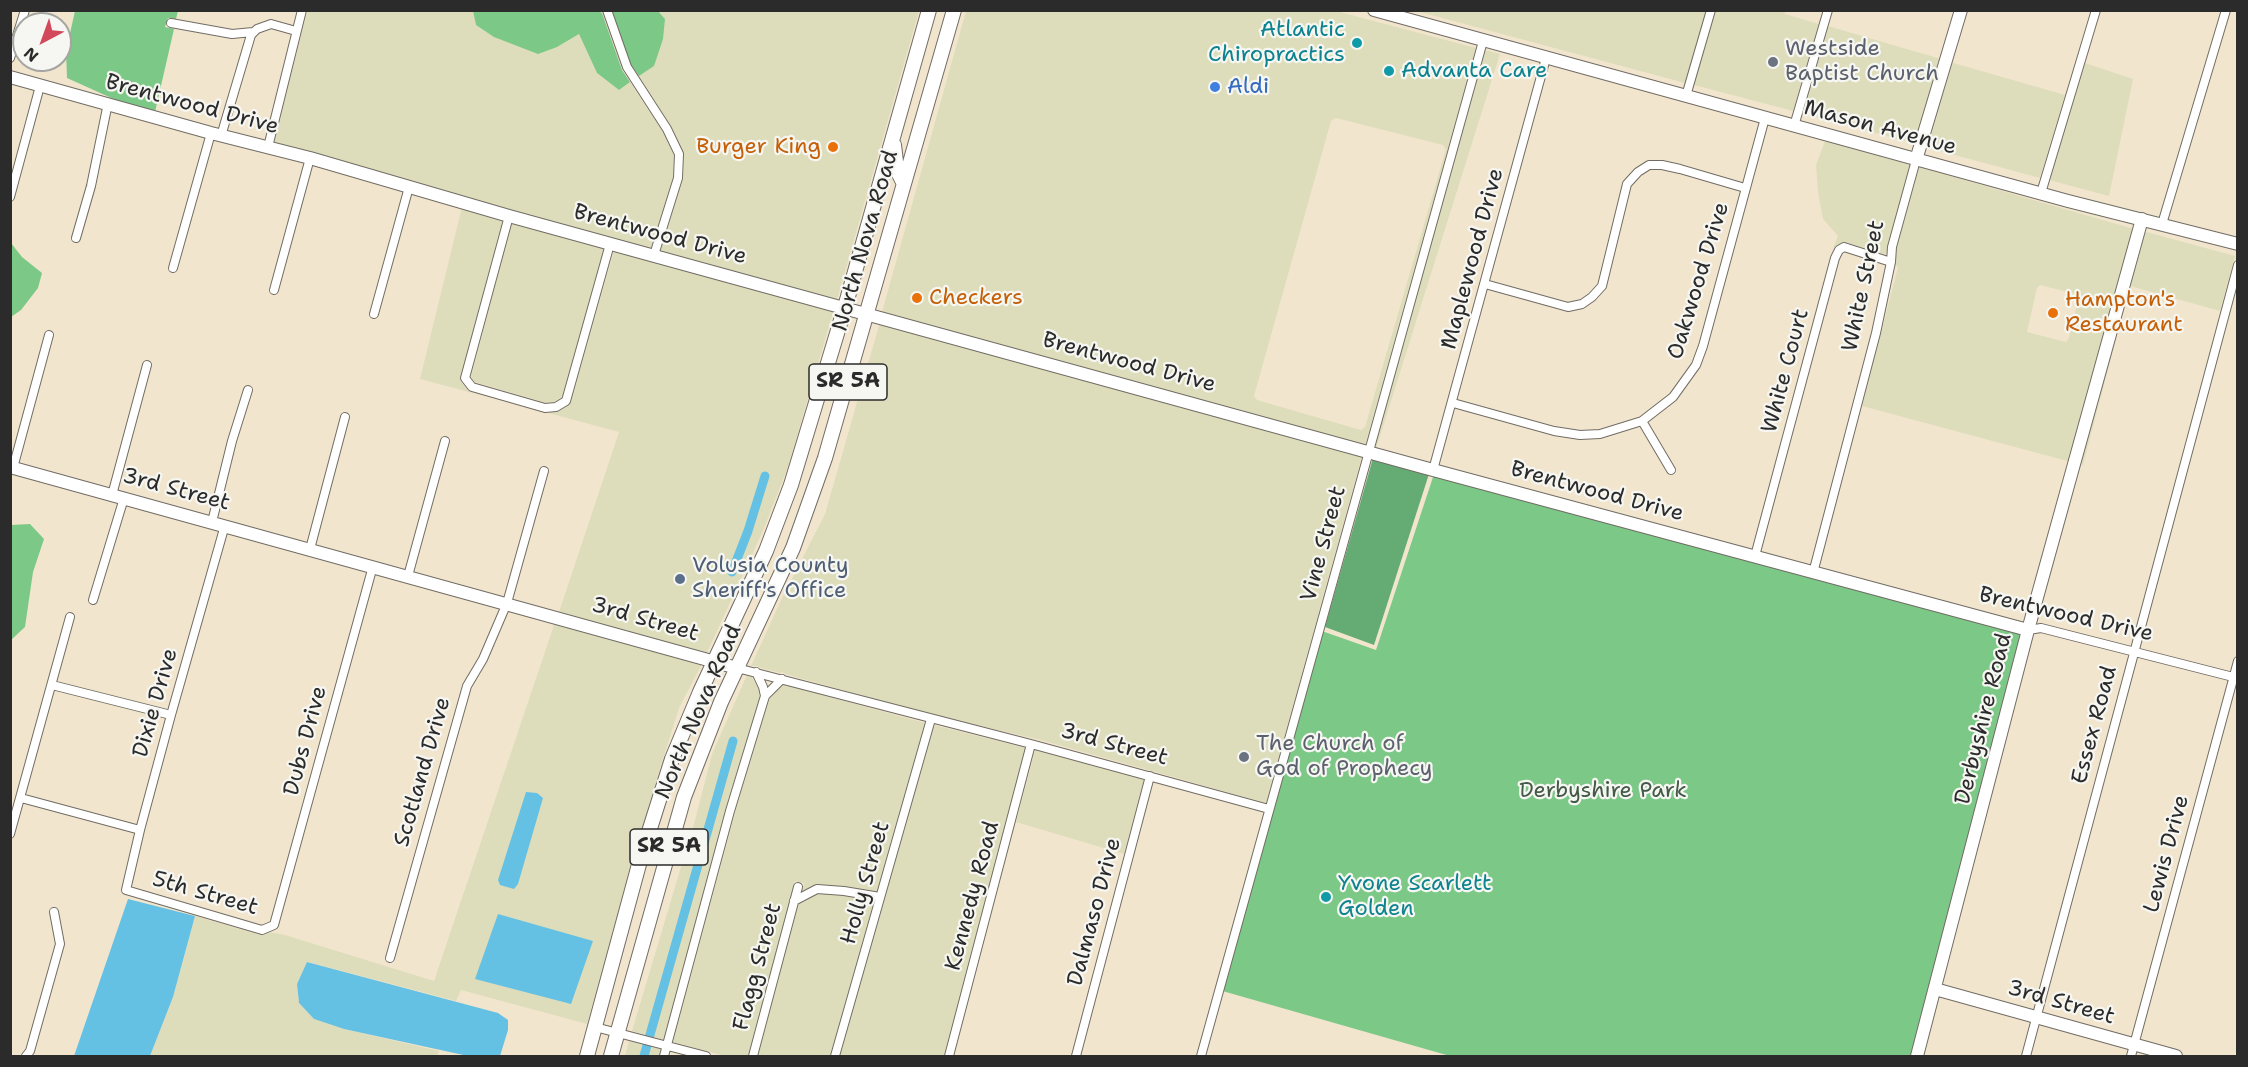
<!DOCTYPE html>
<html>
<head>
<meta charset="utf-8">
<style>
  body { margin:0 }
  #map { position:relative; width:2248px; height:1067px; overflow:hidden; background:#f2e5ce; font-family:"Shantell Sans",sans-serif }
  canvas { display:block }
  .frame { position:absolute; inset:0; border:12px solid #2b2b2b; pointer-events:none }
  .north { position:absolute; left:12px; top:12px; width:60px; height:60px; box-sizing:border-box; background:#f6f6f2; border:2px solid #a5a5a2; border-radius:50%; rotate:221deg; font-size:16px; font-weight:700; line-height:24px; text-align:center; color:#2b2b2b }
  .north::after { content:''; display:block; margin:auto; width:21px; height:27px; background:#d1495b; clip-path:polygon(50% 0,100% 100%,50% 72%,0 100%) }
</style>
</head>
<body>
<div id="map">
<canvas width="2248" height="1067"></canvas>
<div class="frame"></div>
<div class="north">N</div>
</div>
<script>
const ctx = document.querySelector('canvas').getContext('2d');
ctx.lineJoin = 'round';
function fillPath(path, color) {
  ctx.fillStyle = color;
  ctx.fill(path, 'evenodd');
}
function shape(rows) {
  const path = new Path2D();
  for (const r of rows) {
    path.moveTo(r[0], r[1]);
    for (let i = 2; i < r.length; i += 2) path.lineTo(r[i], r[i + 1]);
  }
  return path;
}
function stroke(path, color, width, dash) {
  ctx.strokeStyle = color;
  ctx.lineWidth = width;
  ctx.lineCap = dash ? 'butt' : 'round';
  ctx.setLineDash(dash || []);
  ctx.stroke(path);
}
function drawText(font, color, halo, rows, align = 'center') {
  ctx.font = font + ' "Shantell Sans",sans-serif';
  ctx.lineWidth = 4.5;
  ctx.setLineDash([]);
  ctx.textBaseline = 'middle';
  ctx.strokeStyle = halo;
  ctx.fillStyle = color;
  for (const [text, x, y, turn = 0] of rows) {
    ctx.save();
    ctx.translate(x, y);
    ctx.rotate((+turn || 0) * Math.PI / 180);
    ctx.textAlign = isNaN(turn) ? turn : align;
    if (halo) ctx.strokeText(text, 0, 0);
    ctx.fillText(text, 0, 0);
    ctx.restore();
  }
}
const built = shape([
  [307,11,473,11,476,25,557,47,579,34,597,73,619,90,630,82,663,132,674,156,673,178,651,249,515,212,315,153,274,143],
  [658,11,919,11,837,300,660,251,683,179,684,154,671,126,639,76,654,66,665,19],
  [966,11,1336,11,1476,48,1365,446,882,312],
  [1336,118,1443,145,1446,149,1365,427,1361,430,1257,400,1254,396,1331,121],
  [1416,11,1706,11,1685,83],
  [1716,11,1785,11,1785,14,1819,24,1793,111,1694,85],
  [1828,26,1941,59,1916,144,1802,113],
  [1485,50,1500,54,1376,449,1374,448],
  [1950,62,2065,95,2040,178,1925,147],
  [2085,63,2133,79,2109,196,2049,180],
  [1825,141,1910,165,1886,255,1846,242,1833,248,1838,236,1823,219,1818,192,1816,165],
  [1919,167,2134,229,2071,462,1862,406,1898,267,1895,265,1897,248],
  [2040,285,2079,295,2069,338,2066,342,2027,332,2037,288],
  [462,207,503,219,461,377,461,382,470,392,495,399,420,379],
  [512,222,605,247,562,398,555,402,546,403,475,382,471,377],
  [2143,231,2235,256,2220,311,2130,286,2083,465,2080,464],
  [614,250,834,309,788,467,763,531,706,655,559,612,619,432,548,413,558,411,571,402],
  [880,322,1362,456,1266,803,1037,739,932,715,785,674,783,672,781,673,760,668,758,666,751,666,781,600,825,514],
  [555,622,702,664,679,708,656,781,587,1024,461,990,456,1001,308,962,297,984,299,1003,314,1019,344,1029,439,1051,437,1056,150,1056,173,997,195,916,260,935,269,932,285,935,434,981],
  [747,675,752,677,759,689,760,698,728,800,664,1040,632,1031,695,820,712,754],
  [783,684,925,723,830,1056,758,1056,804,883,795,881,748,1056,725,1056,673,1042,738,802,769,700],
  [934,725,1026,748,944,1056,840,1056],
  [1035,750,1144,780,1124,854,1016,822],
  [629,1041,661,1049,659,1056,625,1056]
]);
const green = shape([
  [596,10,602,13,622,70,630,82,619,90,597,73,579,34,557,47,538,54,494,37,476,25,473,11],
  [75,11,178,11,176,19,168,18,165,27,174,29,155,112,118,101,67,78,66,51],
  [612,11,658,11,665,19,663,39,654,66,639,76,631,65],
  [11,243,22,257,42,273,38,288,21,310,11,317],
  [1435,471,2028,630,1917,1056,1450,1056,1219,990,1319,630,1376,650],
  [30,524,44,539,33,572,25,627,11,640,11,525]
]);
const forest = shape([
  [1373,458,1429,474,1374,645,1325,627]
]);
const water = shape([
  [526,792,537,793,543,798,518,884,514,889,500,885,498,880],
  [128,899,195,916,173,997,150,1056,74,1056],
  [498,914,593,941,571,1004,475,979],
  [307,962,498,1013,508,1020,508,1030,500,1056,468,1056,344,1029,314,1019,299,1003,297,984]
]);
const canal = shape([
  [732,572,748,531,765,476],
  [644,1056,733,741]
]);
const street = shape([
  [607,10,627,67,667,129,679,154,678,178,654,255],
  [171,23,232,34,253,32],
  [10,58,25,10],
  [1686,96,1711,10],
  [1794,126,1828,10],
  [221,136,251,35,257,29,271,24,296,31],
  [268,147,302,10],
  [2041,193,2096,10],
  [10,197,40,86],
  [509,216,465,378,472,387,545,408,556,407,566,401,610,244],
  [2162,224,2226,10],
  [76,238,91,186,108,103],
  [173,268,211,133],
  [1485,284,1568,307,1582,304,1592,297,1602,286,1627,184,1638,172,1649,165,1662,165,1680,169,1745,188],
  [274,290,310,158],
  [374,314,409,187],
  [1453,403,1554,431,1580,435,1600,434,1642,421,1673,397,1696,365,1703,346,1765,118],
  [1642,421,1671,470],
  [13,468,49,335],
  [1433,470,1546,58],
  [112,495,147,365],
  [212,522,232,441,248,390],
  [225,525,171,715,140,830,126,890,262,930,274,925,373,566],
  [310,549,345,417],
  [1755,556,1835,258,1839,250,1844,247,1891,262],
  [1813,573,1876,333,1891,262,1892,247,1916,160],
  [408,576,445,441],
  [93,600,124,498],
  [2028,630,2041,628,2237,678],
  [737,668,1031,744,1269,809],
  [756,672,763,687,765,696],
  [52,685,171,715],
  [21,798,140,830],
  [10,834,70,617],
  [794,901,817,889,844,891,880,897],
  [390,958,467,686,483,659,507,603,544,471],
  [595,1027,706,1056],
  [26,1056,30,1051,60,944,54,912],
  [664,1056,730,811,765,696,782,679],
  [753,1056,798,887],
  [835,1056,931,719],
  [949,1056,1031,744],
  [1076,1056,1150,776],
  [1201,1056,1483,41],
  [2026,1056,2238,265],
  [2131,1056,2238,661]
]);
const secondary = shape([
  [1374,10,2068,201,2238,244],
  [10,77,211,133,310,158,509,216,1433,470,2028,630],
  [1916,160,1961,10],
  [10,467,737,668],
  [1935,989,2176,1056],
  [1917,1056,2028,630,2142,219]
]);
const primary = shape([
  [894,145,897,170,904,184],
  [587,1056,641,857,672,759,700,692,766,551,791,485,845,307,929,10],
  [611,1056,684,797,721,702,793,548,825,458,954,10]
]);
const markers = [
  [1357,43,6,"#0f9aa8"],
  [1773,62,6,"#6b7280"],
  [1389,71,6,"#0f9aa8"],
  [1215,87,6,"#3f7fe0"],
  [833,147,6,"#e8710a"],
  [917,298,6,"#e8710a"],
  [2053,313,6,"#e8710a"],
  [680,579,6,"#5c6f8a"],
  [1244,757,6,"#6b7280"],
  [1326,897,6,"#0f9aa8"]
];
const shields = [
  [848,382,78],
  [669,847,78]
];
const shieldNames = [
  ["SR 5A",848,382],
  ["SR 5A",669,847]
];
const cultureNames = [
  ["Atlantic",1345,30,"right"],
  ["Chiropractics",1345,55,"right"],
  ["Advanta Care",1401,71],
  ["Yvone Scarlett",1338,884],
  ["Golden",1338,909]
];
const worshipNames = [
  ["Westside",1785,49],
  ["Baptist Church",1785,74],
  ["The Church of",1256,744],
  ["God of Prophecy",1256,769]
];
const shopNames = [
  ["Aldi",1227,87]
];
const streetNames = [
  ["Brentwood Drive",192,105,15],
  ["Mason Avenue",1880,128,15],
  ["Brentwood Drive",660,235,15],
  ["North Nova Road",866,241,-74],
  ["Maplewood Drive",1473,259,-75],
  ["Oakwood Drive",1699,281,-73],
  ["White Street",1864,286,-78],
  ["Brentwood Drive",1129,363,15],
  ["White Court",1786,371,-75],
  ["3rd Street",176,490,15],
  ["Brentwood Drive",1597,492,15],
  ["Vine Street",1324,544,-75],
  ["Brentwood Drive",2066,615,13],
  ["3rd Street",645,620,16],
  ["Dixie Drive",156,703,-74],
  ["North Nova Road",699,712,-67],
  ["Derbyshire Road",1984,719,-76],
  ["Essex Road",2095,725,-75],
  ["Dubs Drive",306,741,-75],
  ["3rd Street",1114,745,15],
  ["Scotland Drive",423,772,-74],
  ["Lewis Drive",2167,854,-75],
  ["Holly Street",866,883,-74],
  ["5th Street",205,894,16],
  ["Kennedy Road",973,896,-75],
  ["Dalmaso Drive",1095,912,-75],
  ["Flagg Street",758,967,-75],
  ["3rd Street",2061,1003,16]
];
const foodNames = [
  ["Burger King",821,147,"right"],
  ["Checkers",929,298],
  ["Hampton's",2065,300],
  ["Restaurant",2065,325]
];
const serviceNames = [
  ["Volusia County",692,566],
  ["Sheriff's Office",692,591]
];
const parkNames = [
  ["Derbyshire Park",1603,791]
];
fillPath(built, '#deddbb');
fillPath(green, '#7cc887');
fillPath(forest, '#65ac74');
fillPath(water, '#65c1e3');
stroke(canal, '#65c1e3', 9);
stroke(street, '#716c64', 10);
stroke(secondary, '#716c64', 14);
stroke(primary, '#716c64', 16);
stroke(street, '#fff', 8);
stroke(secondary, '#fff', 12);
stroke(primary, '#fff', 14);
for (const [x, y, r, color] of markers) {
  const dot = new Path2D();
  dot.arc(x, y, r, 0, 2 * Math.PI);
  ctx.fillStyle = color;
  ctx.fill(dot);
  stroke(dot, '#f6f6f2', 2);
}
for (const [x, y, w] of shields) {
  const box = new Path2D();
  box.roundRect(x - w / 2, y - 18, w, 36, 4.5);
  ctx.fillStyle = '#f6f6f2';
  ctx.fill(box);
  stroke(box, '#2b2b2b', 1.5);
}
drawText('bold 21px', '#2b2b2b', null, shieldNames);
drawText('22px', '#0d838f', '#f6f6f2', cultureNames, 'left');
drawText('22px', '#5b616d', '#f6f6f2', worshipNames, 'left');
drawText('22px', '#366cbe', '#f6f6f2', shopNames, 'left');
drawText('22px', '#2b2b2b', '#f6f6f2', streetNames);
drawText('22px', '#c56008', '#f6f6f2', foodNames, 'left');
drawText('22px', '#4e5e75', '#f6f6f2', serviceNames, 'left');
drawText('22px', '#435a47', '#f6f6f2', parkNames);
</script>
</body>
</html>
